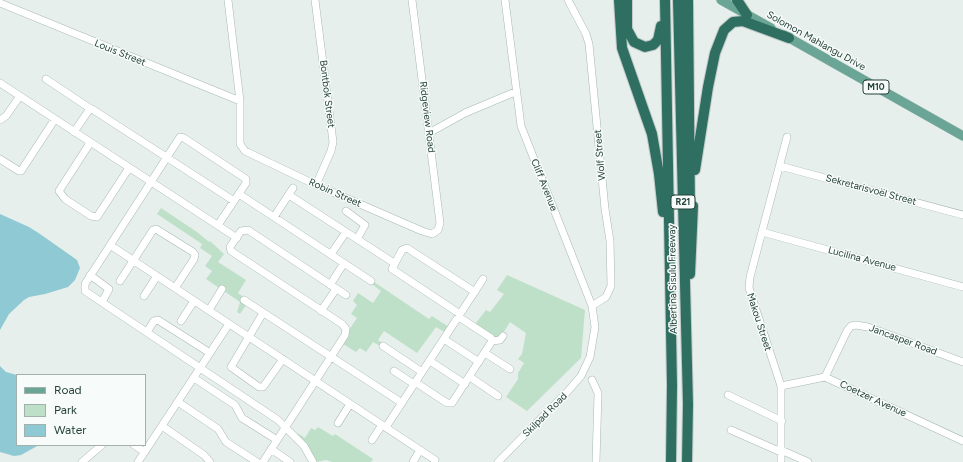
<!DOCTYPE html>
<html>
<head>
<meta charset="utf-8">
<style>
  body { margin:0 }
  #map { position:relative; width:963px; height:462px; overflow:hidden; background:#e6efeb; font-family:Figtree,sans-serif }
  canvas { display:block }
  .legend { position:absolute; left:16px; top:374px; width:130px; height:72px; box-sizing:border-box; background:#f7fbf9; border:1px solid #a3b1ad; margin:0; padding:5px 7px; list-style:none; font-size:12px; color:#24423a }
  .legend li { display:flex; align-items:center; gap:8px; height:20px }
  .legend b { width:20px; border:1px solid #a3b1ad }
</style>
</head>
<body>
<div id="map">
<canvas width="963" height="462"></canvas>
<ul class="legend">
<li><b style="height:5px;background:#6aa596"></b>Road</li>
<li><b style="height:11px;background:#bfe0c8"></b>Park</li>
<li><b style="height:11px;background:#8ec9d4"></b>Water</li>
</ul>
</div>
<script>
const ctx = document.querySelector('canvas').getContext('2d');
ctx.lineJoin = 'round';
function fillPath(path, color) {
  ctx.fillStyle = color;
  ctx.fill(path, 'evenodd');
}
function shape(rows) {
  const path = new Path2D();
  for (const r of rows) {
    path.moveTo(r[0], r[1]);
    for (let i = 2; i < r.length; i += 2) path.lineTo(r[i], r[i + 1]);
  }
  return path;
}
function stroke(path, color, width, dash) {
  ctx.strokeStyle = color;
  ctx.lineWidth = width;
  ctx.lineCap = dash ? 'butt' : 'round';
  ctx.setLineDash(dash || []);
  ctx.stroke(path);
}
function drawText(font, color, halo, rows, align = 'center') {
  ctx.font = font + ' Figtree,sans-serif';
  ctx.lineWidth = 3;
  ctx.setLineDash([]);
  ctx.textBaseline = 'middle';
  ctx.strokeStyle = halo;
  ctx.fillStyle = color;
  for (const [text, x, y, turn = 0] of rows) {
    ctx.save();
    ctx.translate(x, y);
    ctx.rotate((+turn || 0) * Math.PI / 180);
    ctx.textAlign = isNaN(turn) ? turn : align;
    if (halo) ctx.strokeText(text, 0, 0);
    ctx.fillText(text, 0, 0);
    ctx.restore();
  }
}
const green = shape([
  [161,208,197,232,209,242,210,241,224,254,218,262,246,280,238,293,245,298,246,305,240,314,237,312,240,302,206,279,212,271,205,266,212,256,200,248,202,244,157,214],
  [507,275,585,310,581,358,527,411,506,397,518,379,518,373,524,363,518,359,522,354,526,333,510,322,500,338,496,338,475,324,486,310,490,312,504,294,497,290],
  [374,282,429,319,432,316,449,327,446,333,436,327,417,353,384,331,378,340,382,343,380,346,373,342,366,352,360,348,356,352,343,344,349,330,357,318,351,314,357,305,353,301,358,293,373,303,381,291,372,284],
  [318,427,333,436,335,434,373,459,371,462,332,462,326,460,316,462,309,449,297,433,305,438,311,428,315,430]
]);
const water = shape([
  [0,214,29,227,40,234,77,260,80,268,75,280,68,287,45,294,29,297,24,300,9,314,0,330],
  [0,366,6,372,17,375,17,445,39,445,21,455,14,456,0,452]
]);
const minor = shape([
  [228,0,240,101,240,144,245,151,316,185,422,231,432,234,438,230,440,223,412,0],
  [315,0,333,142,331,151,316,185],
  [568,0,586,34,589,44,605,209,610,241,611,286,606,297,592,306],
  [0,3,240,101],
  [46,79,91,109],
  [0,83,237,238],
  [0,120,6,116,20,96],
  [74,132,89,110,92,109,234,201],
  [429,133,465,113,515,92],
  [90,143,59,191,65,199,91,216,97,217,129,168],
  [0,159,19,171,21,171,55,119],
  [780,166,963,215],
  [239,194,371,281],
  [289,195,394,263],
  [346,211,365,225,357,239],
  [274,217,293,188],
  [218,225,246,183,246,179,184,138,180,137,85,284,85,291,278,420,304,446,313,462],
  [762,232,963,287],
  [110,245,435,460],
  [331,254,346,232],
  [90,275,109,289,102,302],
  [120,281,153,230,156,229,193,252,195,255,194,259,175,288],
  [330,285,344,263],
  [144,296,157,276],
  [244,300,402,403],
  [209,310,222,289],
  [321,311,336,289],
  [263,313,231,367,259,387,263,387,283,359],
  [460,314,392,269,402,250,407,248,475,292],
  [181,321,194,301],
  [147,332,154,321,158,320,210,353],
  [444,339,479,362],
  [492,341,500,340,503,336],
  [383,346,422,372],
  [485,353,510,369],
  [430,361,465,384],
  [394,371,414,384],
  [470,377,498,396],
  [825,377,847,331,851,326,856,325,868,327,963,362],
  [194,378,235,405,242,418,277,440],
  [592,380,598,393,596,462],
  [415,382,447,403,452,403,492,341,491,338,459,317],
  [781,386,825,377,963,441],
  [728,395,782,421],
  [178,402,218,429,226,442,257,462],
  [338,423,350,404],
  [162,426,204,455,210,462],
  [386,427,483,279],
  [731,430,781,452],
  [372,440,382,425],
  [134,445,145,452],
  [271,449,290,462],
  [781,450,808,462],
  [82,462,102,445],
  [138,462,229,324],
  [263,462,345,335,346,329,342,324,231,251,230,247,241,231,248,230,346,295],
  [413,462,420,450],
  [498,462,568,391,581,376,590,357,595,327,592,306,521,126,505,0],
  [781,462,781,386,749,288,750,277,787,137]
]);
const major = shape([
  [721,0,771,28],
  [784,35,963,136]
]);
const highway = shape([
  [619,0,622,48,652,134,659,174,663,212],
  [627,0,627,29,634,42,645,47,653,45,658,40,661,26],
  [665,0,672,385,671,462],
  [678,0,688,404,687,462],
  [688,0,690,212],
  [737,0,747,15],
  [695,170,708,87,715,53,724,30,733,22,743,21,789,38],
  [690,274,693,206]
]);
const shields = [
  [876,87,26],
  [683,202,24]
];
const shieldNames = [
  ["M10",876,87],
  ["R21",683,202]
];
const streetNames = [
  ["Solomon Mahlangu Drive",816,41,29],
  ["Louis Street",120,53,22],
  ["Bontbok Street",327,94,83],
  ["Ridgeview Road",427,117,83],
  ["Wolf Street",600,155,-95],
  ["Cliff Avenue",544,185,68],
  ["Sekretarisvoël Street",871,190,15],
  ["Robin Street",335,193,24],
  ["Lucilina Avenue",862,259,15],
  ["Albertina Sisulu Freeway",673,279,-91],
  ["Makou Street",759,322,72],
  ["Jancasper Road",903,340,20],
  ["Coetzer Avenue",873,399,25],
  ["Skilpad Road",545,415,-45]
];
fillPath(green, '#bfe0c8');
fillPath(water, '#8ec9d4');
stroke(minor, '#a8b8b2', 8);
stroke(major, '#c2cac8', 10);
stroke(highway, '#c2cac8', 12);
stroke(minor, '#fff', 7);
stroke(major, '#6aa596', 9);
stroke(highway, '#2f6f62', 10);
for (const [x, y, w] of shields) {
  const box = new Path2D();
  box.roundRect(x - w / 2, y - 7, w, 14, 3);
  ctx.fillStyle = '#f7fbf9';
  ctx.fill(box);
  stroke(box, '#24423a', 1);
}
drawText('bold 9px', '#24423a', null, shieldNames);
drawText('10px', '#24423a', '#f7fbf9', streetNames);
</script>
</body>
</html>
